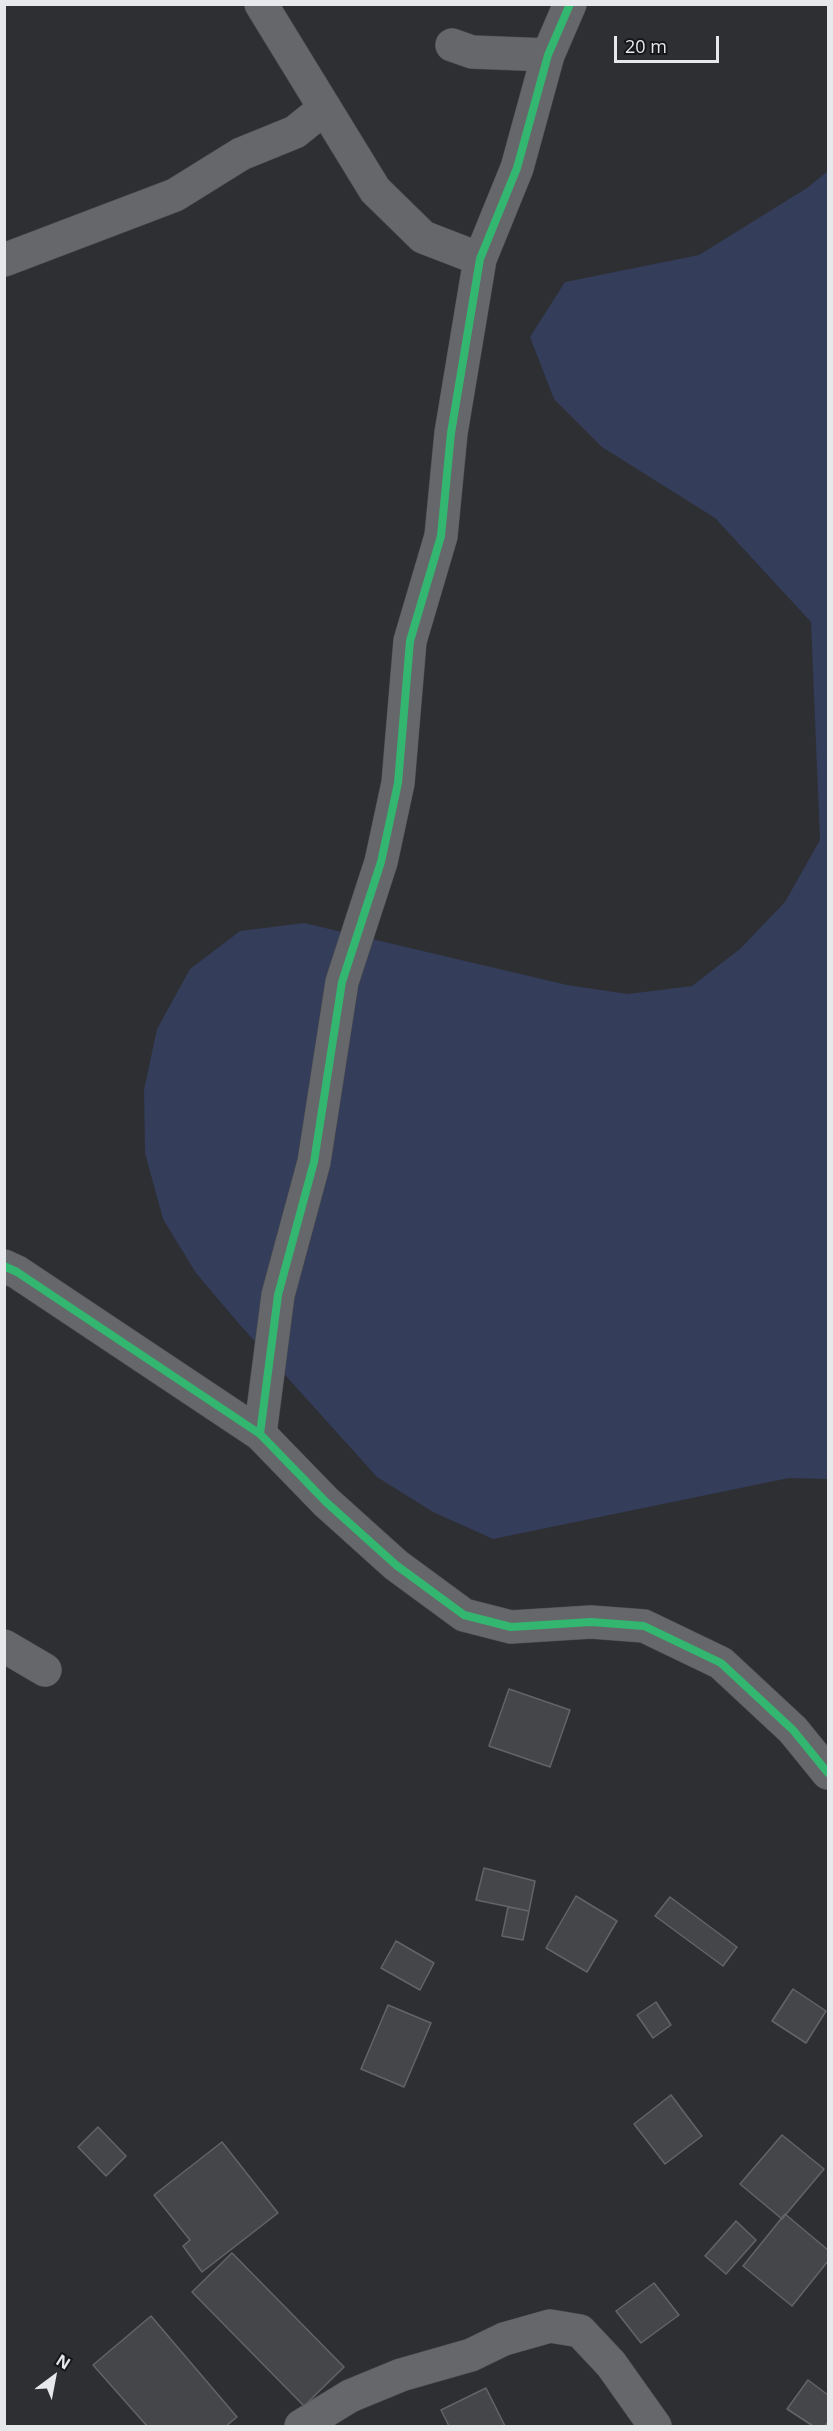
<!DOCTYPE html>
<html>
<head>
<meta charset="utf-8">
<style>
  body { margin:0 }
  #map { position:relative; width:833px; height:2431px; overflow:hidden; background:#2e2f33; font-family:"Open Sans",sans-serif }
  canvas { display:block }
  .frame { position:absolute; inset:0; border:6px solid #e6e8ec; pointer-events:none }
  .north { position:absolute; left:24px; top:2347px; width:60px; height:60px; -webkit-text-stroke:4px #151619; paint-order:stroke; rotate:32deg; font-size:16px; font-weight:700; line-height:24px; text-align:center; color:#e6e8ec }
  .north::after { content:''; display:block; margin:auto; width:21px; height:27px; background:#e6e8ec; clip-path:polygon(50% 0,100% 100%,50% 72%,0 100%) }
  .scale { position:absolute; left:614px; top:36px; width:105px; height:27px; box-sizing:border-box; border:3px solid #e6e8ec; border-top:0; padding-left:8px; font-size:18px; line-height:21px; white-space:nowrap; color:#e6e8ec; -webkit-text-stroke:4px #151619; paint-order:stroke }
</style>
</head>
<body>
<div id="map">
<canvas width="833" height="2431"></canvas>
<div class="frame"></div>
<div class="north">N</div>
<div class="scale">20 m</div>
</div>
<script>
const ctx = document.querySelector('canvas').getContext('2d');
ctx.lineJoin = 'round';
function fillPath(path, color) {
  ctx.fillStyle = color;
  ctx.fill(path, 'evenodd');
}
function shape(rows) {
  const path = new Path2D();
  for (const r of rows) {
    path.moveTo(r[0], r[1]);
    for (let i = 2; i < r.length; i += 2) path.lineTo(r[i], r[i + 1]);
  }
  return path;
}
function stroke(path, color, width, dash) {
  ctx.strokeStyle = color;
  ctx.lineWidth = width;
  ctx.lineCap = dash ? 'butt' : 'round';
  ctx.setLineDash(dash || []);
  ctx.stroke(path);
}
const green = shape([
  [828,171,828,1479,789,1478,493,1539,433,1512,377,1477,240,1325,196,1273,163,1219,145,1153,144,1090,157,1029,190,969,240,931,304,923,567,985,628,994,692,986,741,948,785,902,820,840,811,622,715,518,602,447,554,399,530,337,565,282,699,255,807,188]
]);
const building = shape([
  [509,1689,570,1710,550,1767,489,1746,509,1689],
  [484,1868,535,1881,529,1911,476,1900,484,1868],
  [576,1896,617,1921,587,1972,546,1948,576,1896],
  [670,1897,737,1947,723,1966,655,1916,670,1897],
  [508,1907,529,1911,523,1940,502,1936,508,1907],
  [396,1941,434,1963,420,1990,381,1968,396,1941],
  [793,1989,826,2011,806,2043,772,2021,793,1989],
  [656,2002,671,2025,653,2038,637,2015,656,2002],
  [388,2005,431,2023,404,2087,361,2069,388,2005],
  [671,2095,702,2136,665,2164,634,2124,671,2095],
  [98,2127,126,2156,106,2176,78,2147,98,2127],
  [782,2135,824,2169,782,2219,740,2184,782,2135],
  [222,2142,278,2213,202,2272,183,2246,190,2240,154,2195,222,2142],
  [785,2214,828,2250,828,2261,792,2306,743,2266,785,2214],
  [736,2221,756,2240,726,2274,705,2256,736,2221],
  [232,2253,344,2367,304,2406,192,2292,232,2253],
  [654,2283,679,2315,641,2343,616,2311,654,2283],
  [151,2316,237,2417,226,2426,147,2426,93,2365,151,2316],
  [808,2380,828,2395,828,2422,825,2426,813,2426,787,2409,808,2380],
  [486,2388,505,2426,449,2426,441,2410,486,2388]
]);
const minor = shape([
  [261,4,375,190,423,237,480,259],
  [452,45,472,52,548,55],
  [4,260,175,195,241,154,295,132,325,108],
  [4,1266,17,1272,260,1434,326,1502,396,1565,464,1615,511,1627,591,1622,644,1626,721,1663,793,1730,828,1773],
  [260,1434,278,1295,314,1162,342,982,381,862,398,783,410,641,441,536,451,433,480,259,517,168,548,55,570,4],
  [4,1646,45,1670],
  [301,2426,350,2396,401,2375,471,2355,504,2339,550,2326,580,2331,611,2364,655,2426]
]);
const cycleway = shape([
  [4,1266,17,1272,260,1434,326,1502,396,1565,464,1615,511,1627,591,1622,644,1626,721,1663,793,1730,828,1773],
  [260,1434,278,1295,314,1162,342,982,381,862,398,783,410,641,441,536,451,433,480,259,517,168,548,55,570,4]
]);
fillPath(green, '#343d59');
fillPath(building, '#454649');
stroke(building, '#636467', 1.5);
stroke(minor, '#4c4e51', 34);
stroke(minor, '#66676a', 33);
stroke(cycleway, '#33b770', 8);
</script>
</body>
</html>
